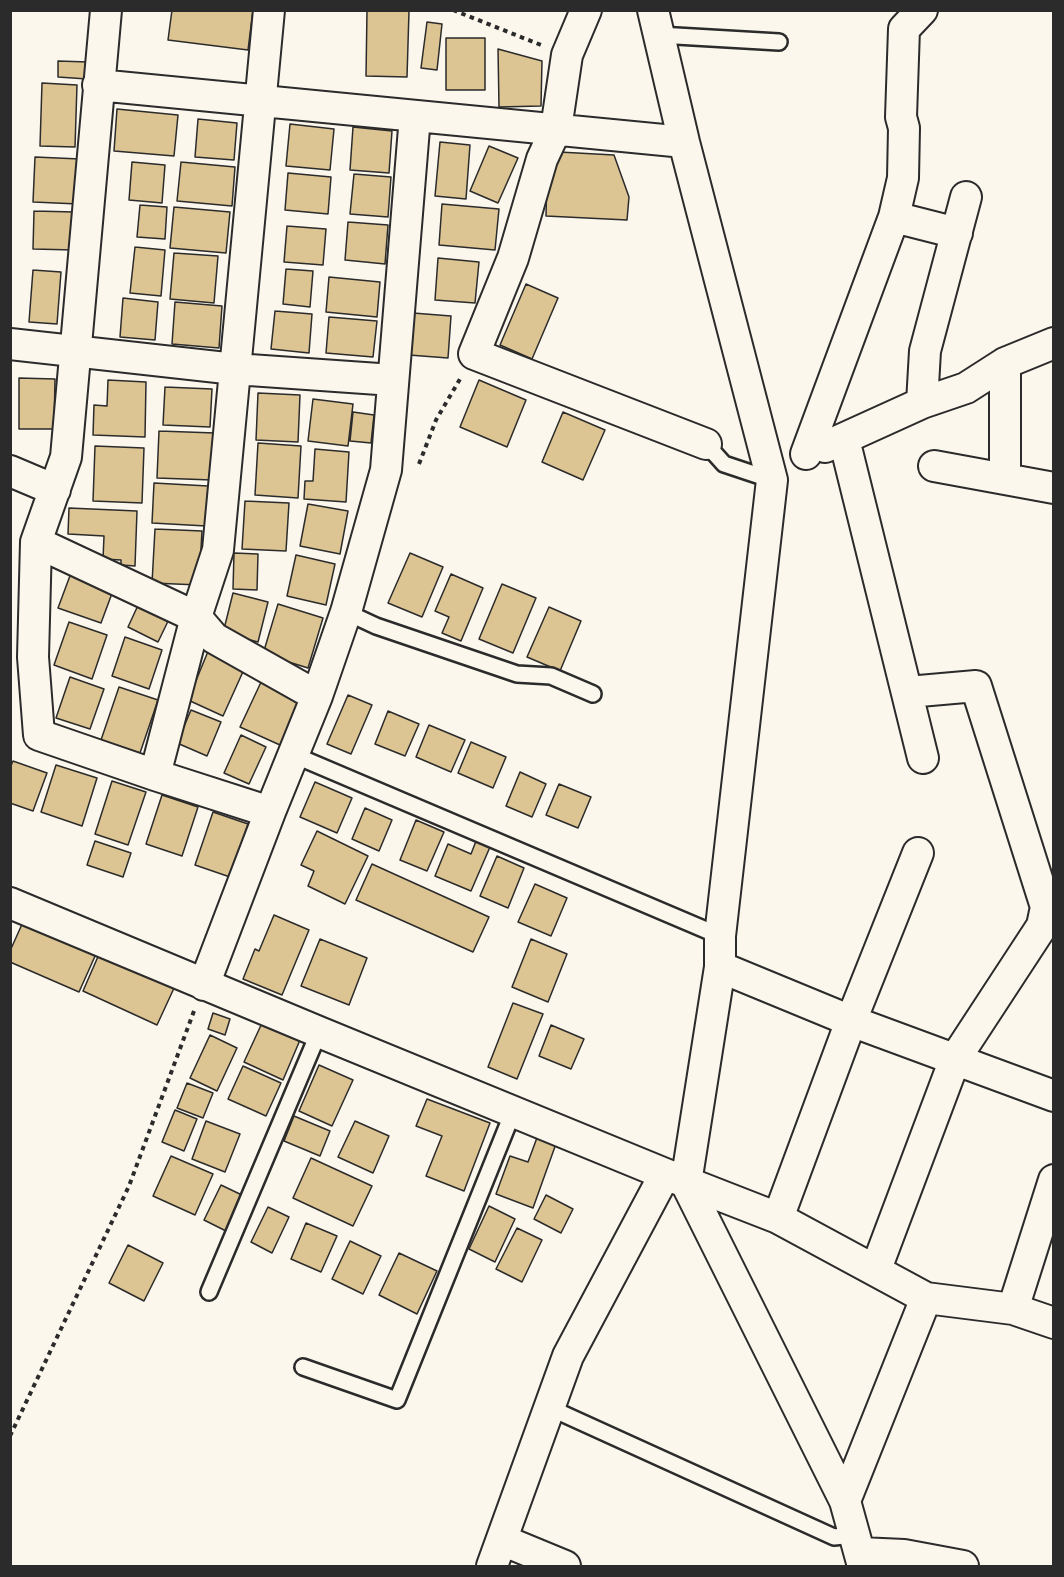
<!DOCTYPE html>
<html>
<head>
<meta charset="utf-8">
<style>
  body { margin:0 }
  #map { position:relative; width:1064px; height:1577px; overflow:hidden; background:#fbf7ec; font-family:Caveat,sans-serif }
  canvas { display:block }
  .frame { position:absolute; inset:0; border:12px solid #2b2b2b; pointer-events:none }
</style>
</head>
<body>
<div id="map">
<canvas width="1064" height="1577"></canvas>
<div class="frame"></div>
</div>
<script>
const ctx = document.querySelector('canvas').getContext('2d');
ctx.lineJoin = 'round';
function fillPath(path, color) {
  ctx.fillStyle = color;
  ctx.fill(path, 'evenodd');
}
function shape(rows) {
  const path = new Path2D();
  for (const r of rows) {
    path.moveTo(r[0], r[1]);
    for (let i = 2; i < r.length; i += 2) path.lineTo(r[i], r[i + 1]);
  }
  return path;
}
function stroke(path, color, width, dash) {
  ctx.strokeStyle = color;
  ctx.lineWidth = width;
  ctx.lineCap = dash ? 'butt' : 'round';
  ctx.setLineDash(dash || []);
  ctx.stroke(path);
}
const building = shape([
  [172,10,253,10,248,50,168,40,172,10],
  [367,10,409,11,407,77,366,76,367,10],
  [427,22,442,24,437,70,421,68,427,22],
  [446,38,485,38,485,90,446,90,446,38],
  [498,49,542,61,541,106,499,107,498,49],
  [58,61,88,62,87,79,58,77,58,61],
  [42,83,77,85,75,147,40,146,42,83],
  [117,109,178,115,174,156,114,151,117,109],
  [198,119,237,123,234,160,195,157,198,119],
  [290,124,334,129,330,170,286,166,290,124],
  [353,127,392,131,389,173,350,170,353,127],
  [440,142,470,145,466,199,435,196,440,142],
  [489,146,518,158,498,203,470,191,489,146],
  [559,152,614,155,629,197,627,220,546,216,547,171,559,152],
  [35,157,80,159,78,204,33,202,35,157],
  [132,162,165,165,162,203,129,200,132,162],
  [181,162,235,167,232,206,177,201,181,162],
  [288,173,331,177,328,214,285,210,288,173],
  [354,174,391,177,388,217,350,214,354,174],
  [442,204,499,209,495,250,439,245,442,204],
  [140,205,167,207,165,239,137,237,140,205],
  [174,207,230,212,226,253,170,248,174,207],
  [34,211,75,212,74,250,33,249,34,211],
  [348,222,388,225,385,264,345,260,348,222],
  [287,226,326,229,323,265,284,262,287,226],
  [135,247,165,250,161,296,130,293,135,247],
  [174,253,218,256,214,303,170,299,174,253],
  [438,258,479,262,475,303,435,300,438,258],
  [286,269,313,271,310,307,283,304,286,269],
  [33,270,61,272,57,324,29,322,33,270],
  [329,277,380,282,377,317,326,312,329,277],
  [526,284,558,298,532,359,500,345,526,284],
  [123,298,158,302,155,340,120,337,123,298],
  [175,302,222,306,219,348,172,344,175,302],
  [275,311,312,314,309,353,271,349,275,311],
  [413,313,451,316,448,358,409,355,413,313],
  [329,317,377,321,373,357,326,353,329,317],
  [19,378,55,379,54,429,19,429,19,378],
  [108,380,146,382,145,437,93,435,94,405,107,406,108,380],
  [479,380,526,400,507,447,460,427,479,380],
  [165,387,212,389,210,427,163,425,165,387],
  [258,393,300,395,298,442,256,440,258,393],
  [313,399,353,404,348,446,308,441,313,399],
  [353,412,374,415,371,443,350,441,353,412],
  [563,412,605,430,583,480,542,462,563,412],
  [159,431,215,433,212,480,157,478,159,431],
  [258,443,301,446,298,498,255,495,258,443],
  [95,446,144,448,142,503,93,501,95,446],
  [315,449,349,452,346,502,304,499,305,481,313,481,315,449],
  [154,483,208,486,206,526,152,523,154,483],
  [245,501,289,503,286,551,242,549,245,501],
  [308,504,348,511,340,554,300,546,308,504],
  [69,508,137,511,135,566,121,565,121,560,103,559,104,536,68,534,69,508],
  [155,529,202,531,199,585,152,583,155,529],
  [234,553,258,554,257,590,233,589,234,553],
  [410,553,443,567,422,617,388,603,410,553],
  [296,555,335,564,326,605,287,596,296,555],
  [71,573,114,588,101,623,58,608,71,573],
  [451,574,483,588,461,641,442,633,449,617,435,611,451,574],
  [502,584,536,598,513,653,479,639,502,584],
  [233,593,268,602,258,642,223,633,233,593],
  [140,601,171,615,158,642,128,627,140,601],
  [278,604,323,618,308,668,263,654,278,604],
  [549,607,581,621,560,671,527,657,549,607],
  [69,622,107,635,92,679,54,665,69,622],
  [125,637,162,650,149,689,112,676,125,637],
  [209,649,246,665,223,716,188,700,209,649],
  [70,677,104,689,90,729,56,718,70,677],
  [262,680,301,698,280,745,240,727,262,680],
  [119,687,158,700,140,753,101,740,119,687],
  [348,695,372,705,351,754,327,744,348,695],
  [191,710,221,722,207,756,177,743,191,710],
  [388,711,419,724,405,756,375,744,388,711],
  [429,725,465,740,451,772,416,757,429,725],
  [241,735,266,747,249,784,224,773,241,735],
  [471,742,506,757,493,788,458,773,471,742],
  [13,761,47,773,33,811,10,803,10,768,13,761],
  [56,765,97,778,82,826,41,812,56,765],
  [520,772,546,784,532,817,506,806,520,772],
  [112,781,146,792,128,845,95,834,112,781],
  [315,782,352,798,337,833,300,817,315,782],
  [559,784,591,797,578,828,546,815,559,784],
  [162,795,198,807,182,856,146,844,162,795],
  [365,808,392,820,379,851,352,839,365,808],
  [213,812,248,824,230,877,195,865,213,812],
  [416,820,444,832,427,871,400,860,416,820],
  [317,831,368,856,345,904,308,886,314,871,301,865,317,831],
  [95,841,131,853,123,877,87,865,95,841],
  [476,841,490,847,471,891,435,876,448,844,471,854,476,841],
  [497,856,524,868,508,908,480,896,497,856],
  [372,864,489,917,473,952,356,900,372,864],
  [535,884,567,898,551,936,518,922,535,884],
  [274,915,309,930,282,995,243,979,255,949,259,951,274,915],
  [23,922,96,954,79,992,10,962,10,951,23,922],
  [320,939,367,958,349,1005,301,986,320,939],
  [531,939,567,954,548,1002,512,987,531,939],
  [100,952,175,986,157,1025,83,991,100,952],
  [513,1003,543,1014,517,1079,488,1067,513,1003],
  [213,1013,230,1019,225,1035,208,1029,213,1013],
  [262,1023,300,1040,283,1080,244,1062,262,1023],
  [551,1025,584,1039,571,1069,539,1056,551,1025],
  [210,1035,237,1048,217,1091,190,1078,210,1035],
  [319,1065,353,1080,332,1126,299,1111,319,1065],
  [243,1066,281,1083,266,1116,228,1099,243,1066],
  [187,1083,213,1093,203,1118,177,1108,187,1083],
  [427,1099,490,1123,464,1191,426,1176,442,1136,416,1126,427,1099],
  [175,1110,197,1119,184,1151,162,1142,175,1110],
  [294,1116,330,1131,320,1156,284,1141,294,1116],
  [206,1121,240,1134,225,1172,192,1159,206,1121],
  [355,1121,389,1136,373,1173,338,1157,355,1121],
  [538,1135,557,1141,533,1208,496,1194,510,1156,528,1162,538,1135],
  [171,1156,213,1174,195,1215,153,1196,171,1156],
  [311,1158,372,1186,353,1226,293,1198,311,1158],
  [221,1185,244,1196,226,1231,204,1220,221,1185],
  [546,1195,573,1209,561,1233,534,1219,546,1195],
  [489,1206,515,1219,495,1262,469,1249,489,1206],
  [268,1207,289,1217,272,1253,251,1242,268,1207],
  [306,1223,337,1236,321,1272,291,1259,306,1223],
  [517,1228,542,1240,522,1282,496,1269,517,1228],
  [350,1241,381,1256,363,1294,332,1279,350,1241],
  [128,1245,163,1263,144,1301,109,1283,128,1245],
  [399,1253,437,1271,417,1314,379,1295,399,1253]
]);
const path = shape([
  [453,10,541,45],
  [419,464,436,420,460,379],
  [10,1436,129,1186,194,1011]
]);
const lane = shape([
  [659,35,779,42],
  [706,444,724,464,772,480],
  [346,612,376,626,517,674,551,676,593,694],
  [294,755,720,936],
  [209,1292,319,1032],
  [303,1367,397,1400,513,1112],
  [548,1407,834,1537,854,1535]
]);
const street = shape([
  [106,10,66,457,36,542,33,657,39,735,155,775,270,812],
  [586,10,567,55,556,129,542,159,513,258,474,354,706,444],
  [653,10,684,142,772,480,720,936,720,967,686,1183,845,1501,863,1566],
  [98,85,684,142],
  [894,217,957,233],
  [10,344,235,369,393,380],
  [922,403,925,351,966,197],
  [844,439,923,758],
  [825,447,922,403,966,388,1005,363,1054,343],
  [806,454,894,217,903,178,904,128,901,117,904,29,922,10],
  [934,466,1054,488],
  [10,471,55,490],
  [1005,478,1005,363],
  [36,542,196,617,214,638,317,696],
  [155,775,196,617,218,550,269,10],
  [10,903,319,1032,665,1174,778,1218,926,1298,1013,1309,1054,1323],
  [720,967,851,1021,1054,1096],
  [204,985,270,812,317,696,346,612,386,470,415,116],
  [778,1218,851,1021,918,853],
  [876,1269,955,1059,1042,926,1046,907,976,686,908,692],
  [1013,1309,1054,1180],
  [845,1501,926,1298],
  [502,1540,565,1566],
  [860,1553,904,1555,963,1566],
  [492,1566,568,1356,665,1174]
]);
fillPath(building, '#dcc493');
stroke(building, '#2b2b2b', 1.5);
stroke(lane, '#2b2b2b', 20);
stroke(street, '#2b2b2b', 34);
stroke(path, '#2b2b2b', 4, [4.5, 4.5]);
stroke(lane, '#fbf7ec', 15);
stroke(street, '#fbf7ec', 30);
</script>
</body>
</html>
